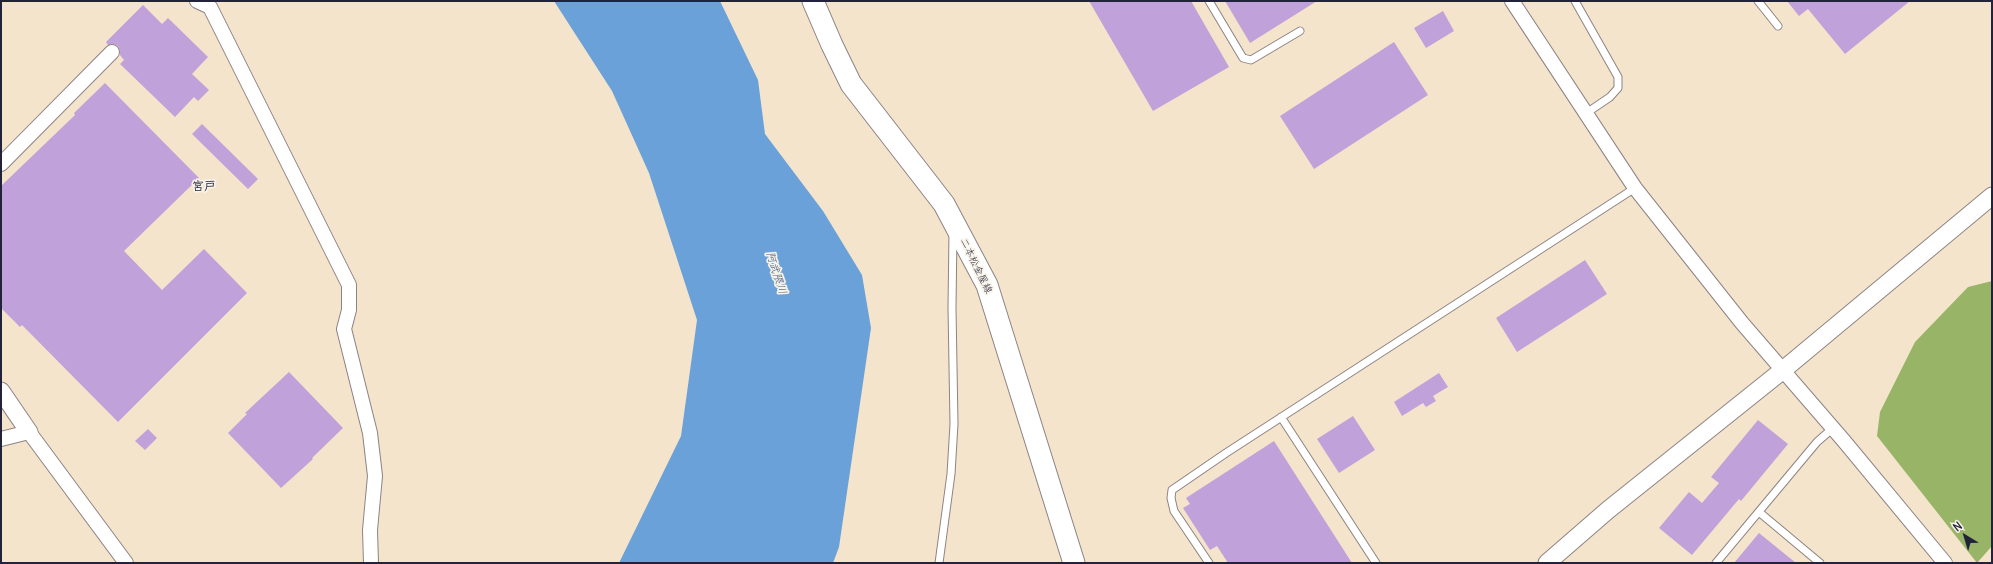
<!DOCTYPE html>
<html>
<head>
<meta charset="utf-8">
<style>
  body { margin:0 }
  #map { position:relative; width:1993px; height:564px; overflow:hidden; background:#f5e4cc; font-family:Delius,sans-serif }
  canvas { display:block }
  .frame { position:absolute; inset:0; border:2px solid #22223b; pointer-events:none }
  .north { position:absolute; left:1945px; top:516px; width:40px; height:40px; -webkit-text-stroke:3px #f7f3e8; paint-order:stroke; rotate:322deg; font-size:11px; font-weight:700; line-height:16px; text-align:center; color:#22223b }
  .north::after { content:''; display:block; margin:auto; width:14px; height:18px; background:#22223b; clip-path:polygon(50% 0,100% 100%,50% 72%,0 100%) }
</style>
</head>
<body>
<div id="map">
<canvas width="1993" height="564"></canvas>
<div class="frame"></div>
<div class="north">N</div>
</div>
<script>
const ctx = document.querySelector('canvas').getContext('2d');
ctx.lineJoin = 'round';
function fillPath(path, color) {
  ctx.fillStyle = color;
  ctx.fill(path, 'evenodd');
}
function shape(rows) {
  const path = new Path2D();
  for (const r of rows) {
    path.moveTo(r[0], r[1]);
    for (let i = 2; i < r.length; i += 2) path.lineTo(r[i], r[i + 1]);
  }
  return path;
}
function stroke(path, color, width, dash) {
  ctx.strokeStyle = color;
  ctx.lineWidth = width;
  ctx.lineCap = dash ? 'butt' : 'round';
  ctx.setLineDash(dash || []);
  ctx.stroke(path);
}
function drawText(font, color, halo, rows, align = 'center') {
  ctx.font = font + ' Delius,"Klee One",sans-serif';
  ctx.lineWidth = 3.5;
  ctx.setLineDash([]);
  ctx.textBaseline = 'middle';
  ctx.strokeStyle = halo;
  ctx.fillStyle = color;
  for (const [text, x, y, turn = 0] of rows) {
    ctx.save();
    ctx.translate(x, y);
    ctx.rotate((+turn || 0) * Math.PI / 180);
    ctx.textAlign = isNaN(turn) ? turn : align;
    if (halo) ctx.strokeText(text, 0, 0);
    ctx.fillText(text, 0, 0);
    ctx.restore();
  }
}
const forest = shape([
  [1992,281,1992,546,1977,563,1877,436,1880,412,1915,342,1968,287]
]);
const water = shape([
  [554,1,720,1,758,80,765,134,823,211,862,275,871,328,839,547,833,563,619,563,681,436,697,320,649,173,612,91]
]);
const building = shape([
  [1089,1,1191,1,1229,67,1153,111],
  [1225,1,1317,1,1250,43],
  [1787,1,1910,1,1845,54,1808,9,1799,16],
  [143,5,162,24,168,18,208,57,192,74,209,90,198,101,194,97,175,117,120,64,124,60,120,55,120,50,118,46,114,44,108,45,106,42],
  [1443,11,1454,31,1426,48,1414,28],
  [1394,42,1428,95,1314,169,1280,116],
  [105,83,199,178,124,251,162,290,204,249,247,293,118,422,22,325,20,327,1,308,1,186,75,115,74,113],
  [202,124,258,179,248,189,192,134],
  [1585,260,1607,294,1517,352,1496,318],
  [289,372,343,428,312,458,313,459,281,488,228,433,247,414,245,413],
  [1439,373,1448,387,1433,396,1436,401,1426,407,1423,403,1402,416,1394,402],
  [1353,416,1375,450,1339,473,1317,439],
  [1758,420,1788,444,1741,501,1739,499,1692,555,1659,528,1689,492,1702,503,1719,483,1711,477],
  [148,429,157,438,145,450,135,441],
  [1274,441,1352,563,1228,563,1217,546,1210,550,1183,508,1190,504,1186,498],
  [1759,533,1796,563,1734,563]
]);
const service = shape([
  [1209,1,1243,58,1251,60,1300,31],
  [1575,1,1618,77,1618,88,1610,97,1585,114],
  [1758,1,1778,26],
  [1281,417,1376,563],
  [1759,512,1820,563],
  [939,563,951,474,954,424,952,308,953,232],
  [1209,563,1174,511,1171,498,1172,490,1226,453,1635,188],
  [1716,563,1817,442,1833,428]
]);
const minor = shape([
  [197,1,210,7,349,285,349,310,344,329,370,433,375,476,370,530,371,563],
  [1512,1,1635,188,1742,323,1844,441,1945,563],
  [1,164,112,52],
  [1,439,29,432,126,563]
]);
const tertiary = shape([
  [1,391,29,432],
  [1547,563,1608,510,1783,370,1992,196]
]);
const primary = shape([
  [813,1,832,45,851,84,944,204,987,285,1074,563]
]);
const streetNames = [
  ["二本松金屋線",976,266,64]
];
const waterNames = [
  ["阿武隈川",776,273,72]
];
const quarterNames = [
  ["宮戸",204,187]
];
fillPath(forest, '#97b467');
fillPath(water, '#6aa1d8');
fillPath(building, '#c1a1d9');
stroke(service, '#8c8384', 9);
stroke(minor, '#8c8384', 16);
stroke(tertiary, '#8c8384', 19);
stroke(primary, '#8c8384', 23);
stroke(service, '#fff', 7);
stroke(minor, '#fff', 14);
stroke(tertiary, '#fff', 17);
stroke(primary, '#fff', 21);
drawText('10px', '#22223b', '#f7f3e8', streetNames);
drawText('italic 11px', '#3f557a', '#f7f3e8', waterNames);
drawText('bold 12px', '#22223b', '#f7f3e8', quarterNames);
</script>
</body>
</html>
